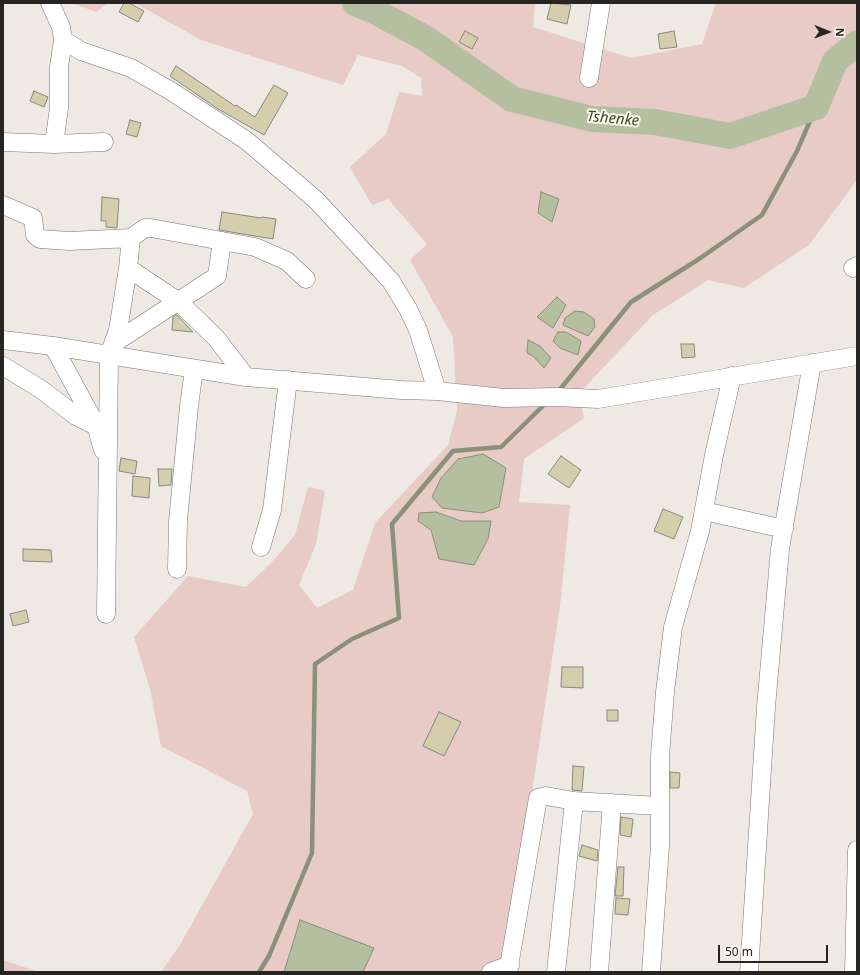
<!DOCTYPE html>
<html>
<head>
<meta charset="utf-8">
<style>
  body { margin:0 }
  #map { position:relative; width:860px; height:975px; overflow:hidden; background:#eee9e2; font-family:"Noto Sans",sans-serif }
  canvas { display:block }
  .frame { position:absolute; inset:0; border:4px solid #262522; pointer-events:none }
  .north { position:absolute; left:808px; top:12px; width:40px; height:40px; -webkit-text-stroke:3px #fbf6ef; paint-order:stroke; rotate:91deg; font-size:11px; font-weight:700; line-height:16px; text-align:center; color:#262522 }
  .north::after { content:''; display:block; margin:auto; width:14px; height:18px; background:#262522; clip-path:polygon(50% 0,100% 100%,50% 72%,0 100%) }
  .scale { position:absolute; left:718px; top:945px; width:110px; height:18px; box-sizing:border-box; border:2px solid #262522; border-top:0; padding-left:5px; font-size:12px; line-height:14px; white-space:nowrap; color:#262522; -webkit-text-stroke:3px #fbf6ef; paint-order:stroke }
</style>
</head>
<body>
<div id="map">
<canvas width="860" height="975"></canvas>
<div class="frame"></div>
<div class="north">N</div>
<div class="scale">50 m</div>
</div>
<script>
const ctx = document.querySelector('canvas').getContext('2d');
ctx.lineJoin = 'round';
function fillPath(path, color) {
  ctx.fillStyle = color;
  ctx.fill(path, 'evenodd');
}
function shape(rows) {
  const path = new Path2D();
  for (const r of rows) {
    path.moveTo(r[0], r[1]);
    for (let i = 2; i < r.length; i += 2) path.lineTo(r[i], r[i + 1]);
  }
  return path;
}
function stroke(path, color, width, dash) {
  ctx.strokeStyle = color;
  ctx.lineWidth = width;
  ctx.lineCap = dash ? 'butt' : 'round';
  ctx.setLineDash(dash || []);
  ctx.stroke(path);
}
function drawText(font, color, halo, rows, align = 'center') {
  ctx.font = font + ' "Noto Sans",sans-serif';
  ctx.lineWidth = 4;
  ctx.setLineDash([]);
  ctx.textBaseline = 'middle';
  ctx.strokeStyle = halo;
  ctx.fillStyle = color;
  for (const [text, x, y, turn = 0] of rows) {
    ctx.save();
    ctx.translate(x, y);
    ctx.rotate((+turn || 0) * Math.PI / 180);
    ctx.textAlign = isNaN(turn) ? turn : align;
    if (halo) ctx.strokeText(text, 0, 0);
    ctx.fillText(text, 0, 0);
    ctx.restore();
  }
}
const green = shape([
  [72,3,108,3,96,12],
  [135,3,535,3,533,27,631,58,702,44,716,3,857,3,857,180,809,245,744,288,708,280,653,315,584,388,579,397,584,418,524,459,519,502,570,505,560,606,505,972,161,972,180,945,253,814,247,791,161,746,150,689,134,637,188,576,246,587,272,562,295,535,308,487,325,491,316,544,299,585,317,608,353,590,375,523,448,445,457,411,453,337,410,260,427,244,388,199,372,205,350,167,386,134,399,92,422,96,421,78,402,66,358,55,343,85,201,40],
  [3,960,39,972,3,972]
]);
const water = shape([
  [541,192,559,199,552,222,538,213,541,192],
  [557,297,566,305,553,328,537,317,557,297],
  [575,311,584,312,594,319,595,327,588,336,563,325,565,318,575,311],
  [558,332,566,332,581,341,578,355,560,348,553,341,558,332],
  [528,340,540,346,551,358,544,368,533,356,527,353,528,340],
  [483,454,506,468,499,507,482,513,442,508,432,497,441,478,458,459,483,454],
  [436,512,461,521,491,521,488,539,474,565,439,559,431,530,418,521,419,513,436,512],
  [300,920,374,948,363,972,284,972,300,920]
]);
const stream = shape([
  [374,11,375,3],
  [557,393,631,302,699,259,762,215,797,151,816,107],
  [259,972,269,956,312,853,315,664,352,639,399,618,392,524,453,451,501,447,547,402]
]);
const river = shape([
  [355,3,374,11,425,38,512,99,592,119,655,122,730,136,816,107,835,61,857,43]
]);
const building = shape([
  [124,3,129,3,144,11,138,22,119,12,124,3],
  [551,3,571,5,567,24,547,19,551,3],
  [465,31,478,38,472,49,459,42,465,31],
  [674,31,677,47,660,49,658,34,674,31],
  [176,66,235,106,236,105,255,117,274,85,288,93,264,135,218,109,170,76,176,66],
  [34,91,48,97,44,107,30,101,34,91],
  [130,120,141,123,137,137,126,134,130,120],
  [102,197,119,199,117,228,106,227,106,221,101,221,102,197],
  [222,212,261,218,262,217,276,219,273,239,219,230,222,212],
  [176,315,178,316,193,332,172,330,173,317,176,315],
  [681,344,694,344,695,357,682,358,681,344],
  [561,456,581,470,569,488,548,474,561,456],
  [121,458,137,461,135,474,119,471,121,458],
  [158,469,172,469,171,485,159,486,158,469],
  [133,476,150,478,149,498,132,496,133,476],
  [663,509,683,517,674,539,654,531,663,509],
  [23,549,51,550,52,562,23,561,23,549],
  [26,610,29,622,13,626,10,614,26,610],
  [562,667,583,667,583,688,561,687,562,667],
  [607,710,618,710,618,721,607,721,607,710],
  [439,712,461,722,444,756,423,746,439,712],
  [573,766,584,767,582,791,572,790,573,766],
  [670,772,680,773,679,788,670,788,670,772],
  [621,817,633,819,631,837,620,835,621,817],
  [582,845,598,850,597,861,579,856,582,845],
  [618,867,624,867,623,896,615,896,618,867],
  [616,898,630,899,628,915,615,914,616,898]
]);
const minor = shape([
  [50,3,61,27,63,40,59,67,59,108,54,144],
  [63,40,81,51,131,68,171,91,247,141,316,200,391,281,408,309,418,330,437,391],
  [589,78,601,3],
  [3,142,54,144,104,142],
  [3,205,33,218,35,235,40,239,69,241,131,238,145,228,151,228,255,247,287,261,306,279],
  [128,268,179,302,216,338,246,377],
  [853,268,857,266],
  [3,340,53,346,246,377,401,390,437,391,504,398,557,397,598,399,857,356],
  [114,343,217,276,222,241],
  [53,346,96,425,103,450],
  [3,366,42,390,76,416,98,427],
  [704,511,784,529],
  [261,547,272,510,288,380],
  [177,569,178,521,189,406,194,369],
  [106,614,109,355,118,330,128,268,131,238],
  [491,972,510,965],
  [508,972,538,798,546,796,574,801,659,806],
  [556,972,574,801],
  [599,972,612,803],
  [651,972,660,846,660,756,665,692,673,627,700,531,714,455,732,376],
  [749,972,766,707,780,549,812,363],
  [854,972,857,850]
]);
const waterNames = [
  ["Tshenke",613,119,5]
];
fillPath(green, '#e8cac7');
fillPath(water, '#b3bf9f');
stroke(water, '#89917a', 1);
stroke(stream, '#89917a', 4.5);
stroke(river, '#b3bf9f', 26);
fillPath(building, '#d5ceac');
stroke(building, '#898881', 1);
stroke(minor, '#7b7671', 19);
stroke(minor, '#fff', 18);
drawText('italic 15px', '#3b4917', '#fbf6ef', waterNames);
</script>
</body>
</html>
